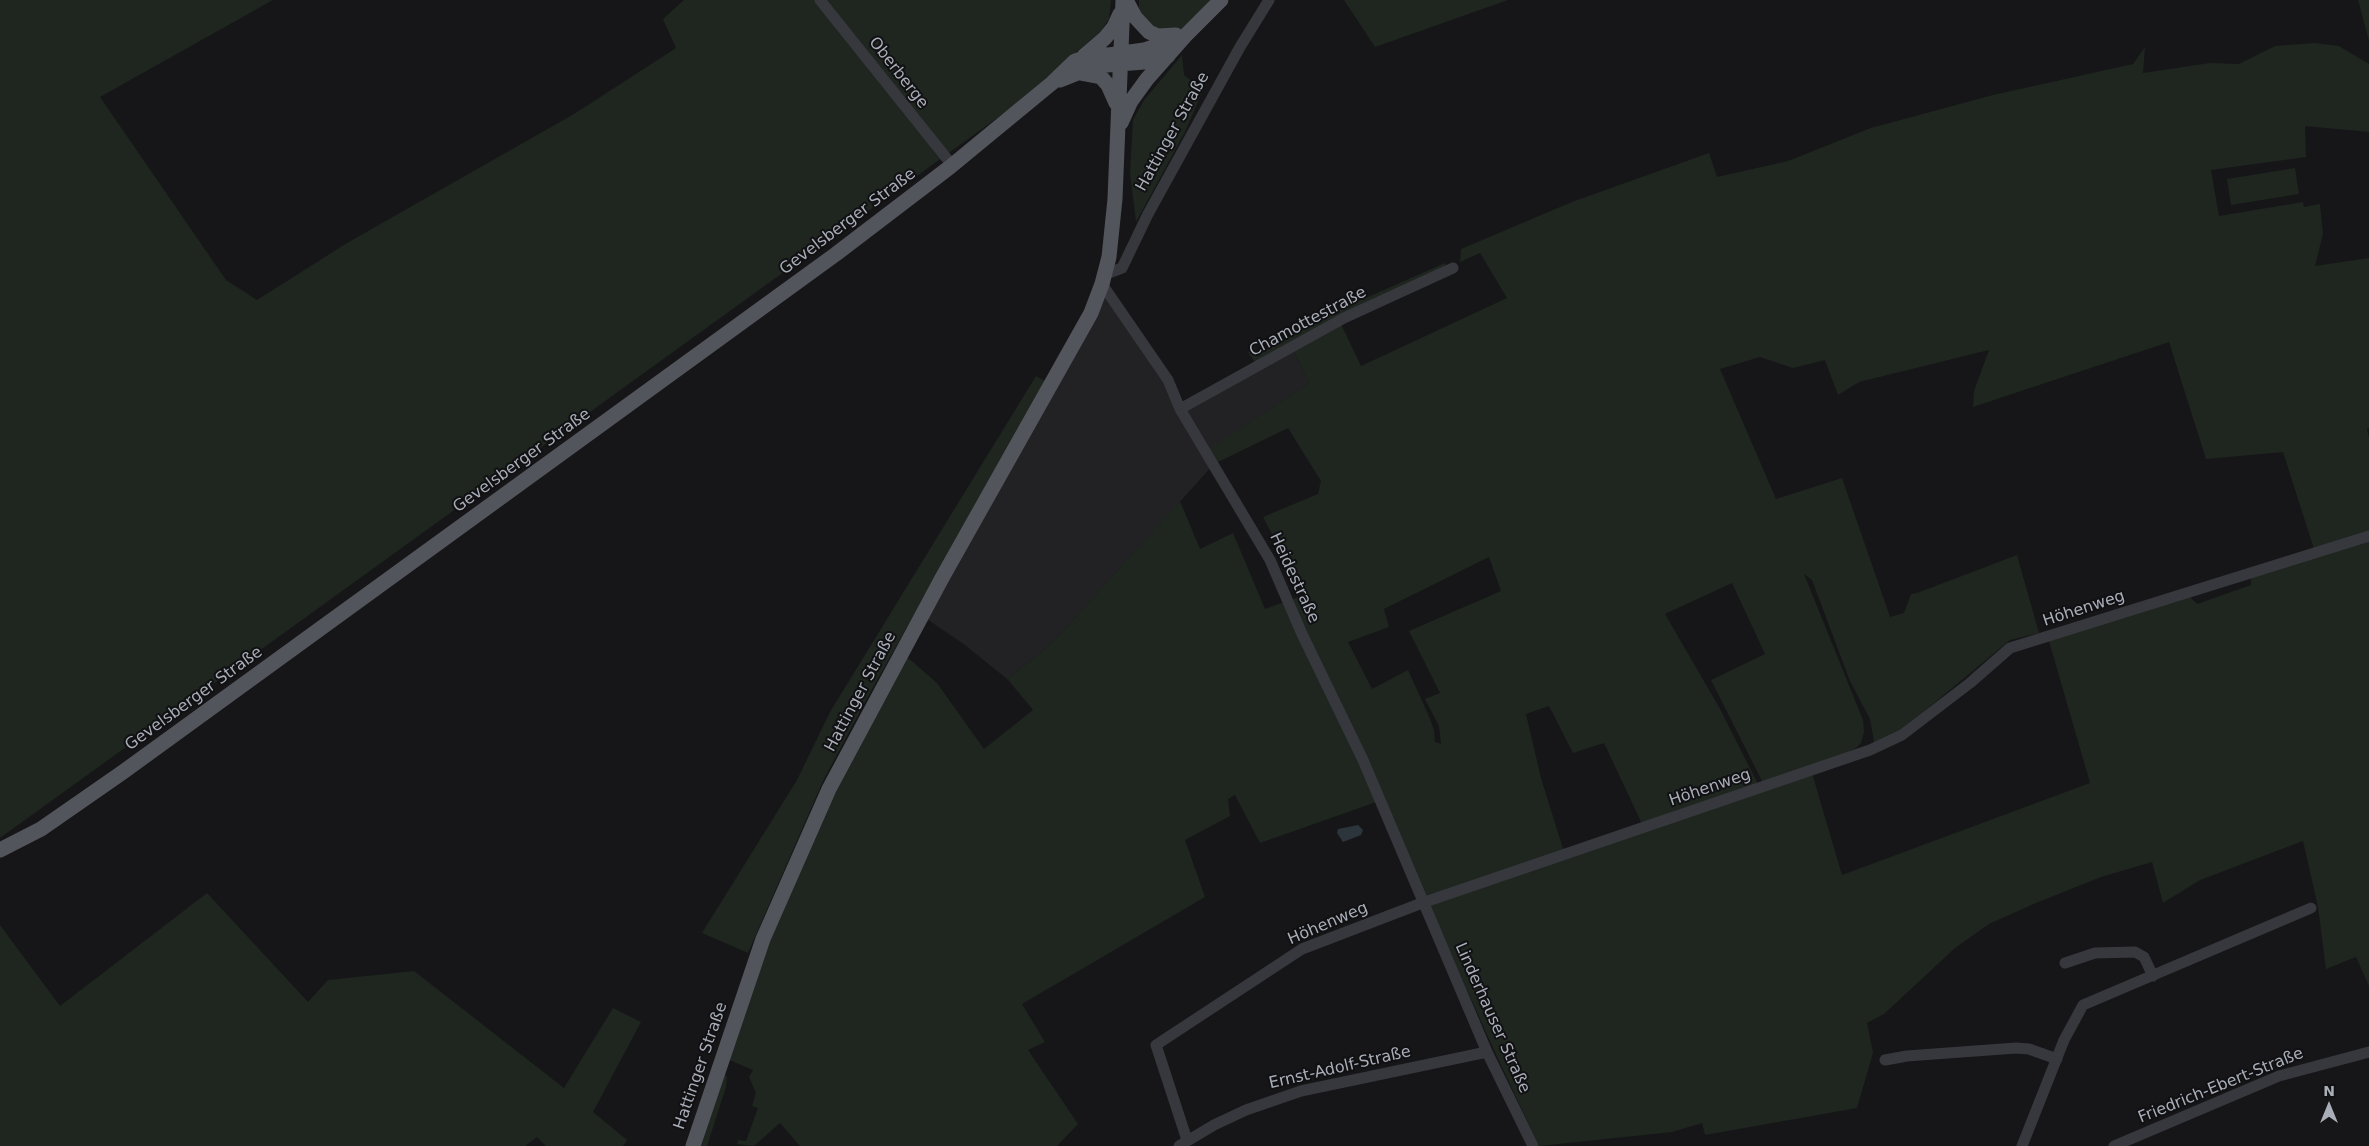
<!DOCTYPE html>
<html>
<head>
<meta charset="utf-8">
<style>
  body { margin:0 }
  #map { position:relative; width:2369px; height:1146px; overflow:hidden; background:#161618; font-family:"DejaVu Sans",sans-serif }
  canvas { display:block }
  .north { position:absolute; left:2304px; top:1081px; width:50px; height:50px; -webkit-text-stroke:4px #111113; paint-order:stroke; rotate:0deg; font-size:14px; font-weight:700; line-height:20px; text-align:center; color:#a8adb8 }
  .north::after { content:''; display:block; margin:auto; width:18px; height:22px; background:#a8adb8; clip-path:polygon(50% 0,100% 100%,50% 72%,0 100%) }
</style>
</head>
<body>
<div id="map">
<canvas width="2369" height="1146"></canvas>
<div class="north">N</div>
</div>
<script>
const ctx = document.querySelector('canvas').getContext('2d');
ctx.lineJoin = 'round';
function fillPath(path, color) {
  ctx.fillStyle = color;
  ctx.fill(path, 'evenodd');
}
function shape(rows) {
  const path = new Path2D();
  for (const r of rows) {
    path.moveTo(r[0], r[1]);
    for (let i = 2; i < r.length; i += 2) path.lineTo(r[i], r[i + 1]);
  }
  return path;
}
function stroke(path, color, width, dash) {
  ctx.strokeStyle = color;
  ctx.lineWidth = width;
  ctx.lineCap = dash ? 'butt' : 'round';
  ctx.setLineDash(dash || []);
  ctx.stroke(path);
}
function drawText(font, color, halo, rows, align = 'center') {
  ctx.font = font + ' "DejaVu Sans",sans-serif';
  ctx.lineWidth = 4;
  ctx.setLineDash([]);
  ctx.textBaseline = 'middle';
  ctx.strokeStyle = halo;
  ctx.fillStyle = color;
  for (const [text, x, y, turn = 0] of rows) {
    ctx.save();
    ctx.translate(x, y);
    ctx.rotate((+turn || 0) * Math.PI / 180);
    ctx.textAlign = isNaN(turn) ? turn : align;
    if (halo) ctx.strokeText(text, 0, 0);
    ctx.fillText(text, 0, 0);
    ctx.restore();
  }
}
const built = shape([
  [1109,292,1180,409,1292,348,1309,383,1207,451,1214,464,1054,641,1008,679,1033,710,1007,679,965,645,927,619,1103,297]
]);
const green = shape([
  [0,0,273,0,100,97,226,280,257,300,347,243,574,114,676,48,663,19,684,0,1111,0,1109,19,1101,31,1011,108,0,838],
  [1139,0,1214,0,1184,29,1172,33,1149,26,1139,10],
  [1344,0,1508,0,1375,47],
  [2358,0,2369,0,2369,43,2369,41],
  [2315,43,2339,46,2369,64,2369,132,2305,126,2306,157,2211,170,2219,216,2303,202,2304,207,2320,204,2323,234,2315,266,2369,258,2369,428,2367,429,2369,438,2369,534,2314,549,2283,452,2206,459,2169,342,1973,407,1974,391,1989,350,1859,382,1838,395,1825,360,1793,368,1760,357,1720,369,1776,499,1842,478,1890,617,1904,613,1911,594,1917,593,2017,555,2039,633,2010,640,1898,733,1875,747,1870,719,1850,681,1812,580,1804,574,1863,720,1864,732,1861,743,1856,748,1839,758,1763,783,1711,680,1765,654,1732,583,1665,614,1719,707,1761,790,1812,773,1842,875,2090,783,2049,641,2188,595,2197,604,2251,585,2251,575,2369,538,2369,986,2356,957,2326,969,2318,907,2303,841,2200,880,2163,903,2152,862,2101,877,2036,903,1989,924,1955,948,1884,1014,1867,1023,1873,1053,1857,1108,1705,1135,1702,1123,1672,1132,1539,1146,1494,1050,1382,800,1260,843,1235,795,1228,799,1230,816,1185,840,1205,897,1022,1004,1045,1042,1028,1050,1078,1124,1057,1146,800,1146,780,1123,754,1146,737,1144,738,1140,746,1141,758,1108,752,1106,756,1093,749,1077,753,1070,727,1059,752,983,826,809,906,656,937,683,984,749,1033,710,1008,679,1054,641,1180,501,1200,549,1233,533,1265,609,1304,595,1263,517,1318,494,1321,481,1288,428,1214,464,1206,451,1309,383,1292,348,1341,324,1361,366,1507,298,1480,253,1460,262,1461,249,1572,202,1709,153,1717,177,1788,161,1871,128,1993,95,2133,64,2145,47,2143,73,2210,63,2239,64,2275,46],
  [1489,557,1501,591,1409,631,1440,693,1425,699,1439,726,1441,744,1435,742,1434,730,1428,714,1408,670,1372,689,1348,642,1389,627,1384,609],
  [1549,706,1573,753,1604,743,1643,826,1564,852,1541,778,1526,714],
  [1182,55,1184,75,1203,90,1185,132,1136,222,1130,173,1133,120,1144,100],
  [2295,168,2299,194,2231,205,2227,179],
  [1445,263,1447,268,1256,364,1248,352,1254,348,1258,354,1343,308],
  [1036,376,1045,381,866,700,823,781,748,953,702,933,797,780,830,712],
  [207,893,308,1002,328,980,414,971,564,1088,613,1008,641,1022,593,1112,627,1140,623,1146,546,1146,537,1137,525,1146,0,1146,0,925,60,1006],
  [723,1074,727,1076,726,1087,707,1146,701,1146]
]);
const water = shape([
  [1358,825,1363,830,1361,835,1343,842,1337,833,1338,829]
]);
const minor = shape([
  [820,0,952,165],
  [1106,274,1122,268,1148,214,1240,47,1269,0],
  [1102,284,1168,380,1180,409,1270,560,1302,634,1363,760,1487,1052,1533,1146],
  [1180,409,1344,318,1453,268],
  [2065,963,2095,953,2135,952,2144,957,2153,976],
  [1885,1060,1907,1056,2016,1048,2029,1049,2057,1059],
  [1187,1140,1156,1045,1302,949,1422,903,1870,750,1902,735,1970,683,2010,648,2369,536],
  [1179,1146,1214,1125,1246,1110,1301,1091,1487,1052],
  [2022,1146,2064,1040,2083,1005,2311,908],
  [2114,1146,2279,1076,2369,1052]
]);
const major = shape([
  [1126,0,1135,17,1149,32,1158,36,1176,35],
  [1084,56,1105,38,1114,27,1120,14],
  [1080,73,1101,77,1108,85,1116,103],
  [1060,80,1095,66,1144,62,1168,56],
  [1121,123,1131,101,1147,79,1185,36,1221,0],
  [0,850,41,829,123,772,836,254,950,167,1052,83,1075,61,1095,54,1109,55,1144,50,1185,36],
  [693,1146,763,939,829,789,942,578,1091,313,1102,284,1109,257,1115,199,1123,0]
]);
const streetNames = [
  ["Oberberge",898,73,52],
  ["Hattinger Straße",1173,132,-61],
  ["Gevelsberger Straße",848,222,-37],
  ["Chamottestraße",1308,322,-28],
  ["Gevelsberger Straße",522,461,-36],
  ["Heidestraße",1294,578,65],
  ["Höhenweg",2084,609,-18],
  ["Hattinger Straße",861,692,-62],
  ["Gevelsberger Straße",194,699,-36],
  ["Höhenweg",1710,788,-19],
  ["Höhenweg",1328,924,-23],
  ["Linderhauser Straße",1492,1018,66],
  ["Hattinger Straße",701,1066,-71],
  ["Ernst-Adolf-Straße",1340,1068,-13],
  ["Friedrich-Ebert-Straße",2221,1086,-22]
];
fillPath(built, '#222225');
fillPath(green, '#1e261f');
fillPath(water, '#2c353c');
stroke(minor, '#37383d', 11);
stroke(major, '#53555c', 15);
drawText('16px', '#a8adb8', '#111113', streetNames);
</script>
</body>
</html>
